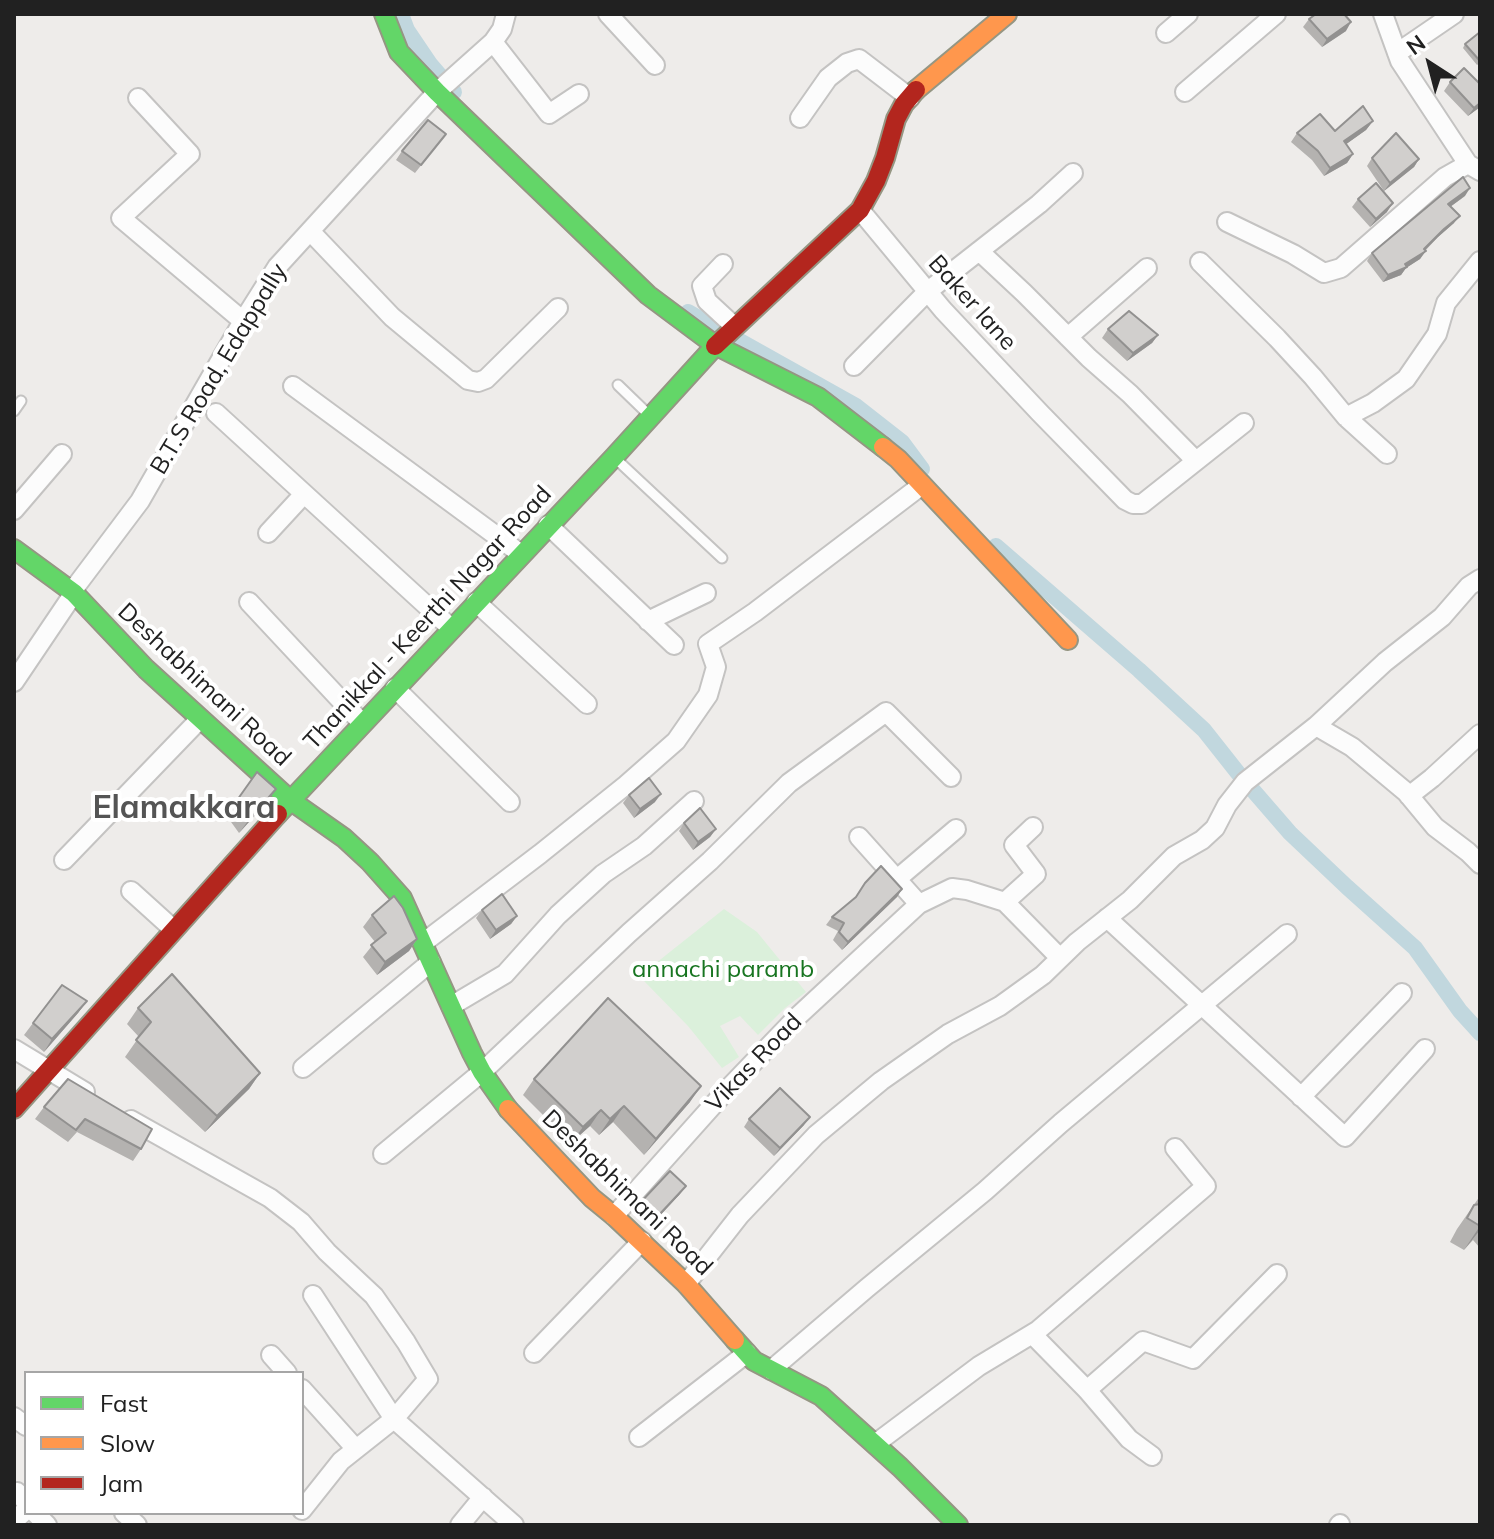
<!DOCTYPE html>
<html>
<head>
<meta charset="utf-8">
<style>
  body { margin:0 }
  #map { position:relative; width:1494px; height:1539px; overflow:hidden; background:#eeecea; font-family:Mulish,sans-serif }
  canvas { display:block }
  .frame { position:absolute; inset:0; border:16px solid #212121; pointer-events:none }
  .legend { position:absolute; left:24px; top:1371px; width:280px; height:144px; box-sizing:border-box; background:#fff; border:2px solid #a6a6a6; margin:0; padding:10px 14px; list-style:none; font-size:24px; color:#212121 }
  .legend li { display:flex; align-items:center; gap:16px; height:40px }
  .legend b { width:40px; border:2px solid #a6a6a6 }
  .north { position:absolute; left:1390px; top:24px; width:80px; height:80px; -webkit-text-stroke:6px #fff; paint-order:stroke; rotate:324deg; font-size:22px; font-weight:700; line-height:32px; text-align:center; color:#212121 }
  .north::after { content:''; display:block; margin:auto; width:28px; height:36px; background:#212121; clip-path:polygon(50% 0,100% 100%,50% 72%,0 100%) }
</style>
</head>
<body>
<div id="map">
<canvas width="1494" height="1539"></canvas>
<div class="frame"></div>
<ul class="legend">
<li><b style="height:10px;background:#63d668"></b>Fast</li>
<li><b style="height:10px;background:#ff974d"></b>Slow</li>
<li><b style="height:10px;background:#b3261e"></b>Jam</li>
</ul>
<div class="north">N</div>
</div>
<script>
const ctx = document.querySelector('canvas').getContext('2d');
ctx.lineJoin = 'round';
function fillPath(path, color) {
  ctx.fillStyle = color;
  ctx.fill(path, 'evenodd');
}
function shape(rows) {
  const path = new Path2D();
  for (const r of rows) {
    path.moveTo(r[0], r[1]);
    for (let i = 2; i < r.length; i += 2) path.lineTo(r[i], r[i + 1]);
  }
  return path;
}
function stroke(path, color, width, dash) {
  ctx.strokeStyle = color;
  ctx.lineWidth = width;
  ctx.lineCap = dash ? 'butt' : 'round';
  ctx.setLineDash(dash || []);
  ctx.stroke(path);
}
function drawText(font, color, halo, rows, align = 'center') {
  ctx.font = font + ' Mulish,sans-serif';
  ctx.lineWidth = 8;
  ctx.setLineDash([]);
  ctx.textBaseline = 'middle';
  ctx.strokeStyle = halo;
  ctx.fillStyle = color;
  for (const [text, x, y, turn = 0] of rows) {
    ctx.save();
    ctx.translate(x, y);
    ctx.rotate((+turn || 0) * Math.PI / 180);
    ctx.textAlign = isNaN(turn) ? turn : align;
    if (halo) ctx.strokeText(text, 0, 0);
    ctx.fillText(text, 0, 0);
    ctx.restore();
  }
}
const park = shape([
  [724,909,757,932,806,992,785,1008,758,1035,740,1016,720,1026,739,1057,722,1068,688,1026,644,981,656,963]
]);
const canal = shape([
  [401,14,407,30,430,64,454,92],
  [688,312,856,406,902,442,922,469],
  [996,546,1139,670,1204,730,1238,773,1290,833,1347,887,1415,948,1460,1011,1480,1033]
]);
const lane = shape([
  [618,385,648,414],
  [14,411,21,401],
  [616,459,722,558]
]);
const street = shape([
  [608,14,655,65],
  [1383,14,1400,61,1468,164,1480,171],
  [1166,33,1188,14],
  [493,42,549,114,579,94],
  [1397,53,1454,14],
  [1185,92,1276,14],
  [138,98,190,154,121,218,243,321],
  [800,118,828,78,847,63,859,59,910,98],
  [860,210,943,310,1040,413,1125,500,1133,504,1142,504,1244,423],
  [1227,222,1293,254,1324,273,1341,268,1445,177,1468,164],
  [310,231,392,317,468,380,478,382,486,379,558,308],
  [979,251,1024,293,1089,358,1130,394,1196,461],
  [1200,262,1277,338,1313,377,1346,417,1387,454],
  [723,264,702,286,707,301,734,326],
  [1068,337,1147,268],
  [854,366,928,291,1039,204,1073,173],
  [293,386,521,554],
  [216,413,451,628],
  [1346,417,1373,403,1406,379,1437,334,1446,303,1480,261],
  [14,510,62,454],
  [548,525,674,645],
  [268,533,304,494],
  [1480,579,1469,586,1442,617,1385,662,1316,726,1352,747,1406,792,1435,827,1468,852,1480,864],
  [249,602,362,723],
  [476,602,587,704],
  [648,621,706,593],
  [14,682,74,593,76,586,140,501,243,321,277,267,437,92,493,42,502,29,506,14],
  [395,688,510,802],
  [1409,796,1432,778,1480,734],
  [859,837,919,904],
  [64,860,200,719],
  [897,879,956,829],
  [131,891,173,929],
  [1005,902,1036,874,1014,845,1033,827],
  [1107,918,1345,1137,1425,1049],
  [423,943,540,854,626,785,676,741,708,695,716,667,708,644,755,612,922,485],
  [451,1006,505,974,558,915,603,874,644,846,694,801],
  [14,1049,85,1092],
  [303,1068,431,962],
  [1301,1097,1402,993],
  [131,1120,270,1198,301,1222,327,1252,374,1296,406,1342,428,1379,394,1419,341,1461,302,1510],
  [383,1154,482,1072,629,933,710,861,789,783,886,712,951,777],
  [614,1216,723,1094,797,1017,919,904,952,888,967,890,1005,902,1060,958],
  [686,1284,740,1215,816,1135,881,1081,948,1034,1000,1006,1043,975,1077,942,1130,900,1174,856,1202,840,1215,828,1227,805,1245,782,1316,726],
  [313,1295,394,1419,514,1525],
  [1032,1334,1087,1390,1129,1439,1152,1456],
  [534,1353,642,1241],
  [271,1355,287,1373],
  [771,1370,867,1288,985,1191,1061,1123,1287,934],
  [302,1389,356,1449],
  [1087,1390,1143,1341,1193,1359,1277,1274],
  [14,1417,26,1426],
  [639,1437,747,1353],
  [875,1444,979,1366,1037,1331,1206,1186,1175,1148],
  [17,1492,26,1502],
  [35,1513,47,1525],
  [124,1513,137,1525],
  [14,1521,26,1510],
  [460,1525,483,1497],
  [1339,1525,1340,1524]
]);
const fast = shape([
  [384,14,399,52,437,92,648,295,715,345,818,397,883,447],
  [14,549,74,593,146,669,290,800,344,838,370,862,402,898,472,1053,482,1072,508,1109],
  [278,814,614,457,715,346],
  [735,1340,754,1361,821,1396,900,1467,958,1525]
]);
const slow = shape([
  [916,90,1007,14],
  [883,447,898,459,1068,640],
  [508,1109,592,1198,614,1216,686,1284,735,1340]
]);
const jam = shape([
  [715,346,860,210,876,181,885,158,896,119,904,104,916,90],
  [14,1109,278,814]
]);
const wall = shape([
  [1309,19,1346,31,1322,47,1303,27],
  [1480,32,1480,63,1477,65,1463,48,1465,44],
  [1450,82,1480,107,1468,116,1444,91],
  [1373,121,1366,130,1346,144,1353,154,1347,163,1324,176,1312,160,1291,142,1297,133,1335,131],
  [446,134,415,173,396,160,402,151],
  [1372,158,1419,159,1414,167,1384,191,1367,166],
  [1465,196,1450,207,1454,223,1438,237,1425,251,1420,259,1406,268,1401,275,1383,282,1367,261,1372,253],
  [1358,199,1387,212,1370,227,1352,207],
  [1108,329,1158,335,1152,343,1127,361,1102,338],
  [257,772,268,801,239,833,226,815],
  [629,795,655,802,634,818,623,803],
  [684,823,716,829,710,837,693,850,679,831],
  [865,883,902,889,897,897,842,950,833,940,838,931,826,925,832,917,854,899],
  [482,910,517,916,511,924,490,939,476,918],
  [372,915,417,939,409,951,377,975,363,957,375,942,363,927],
  [87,1001,78,1013,44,1052,24,1035,33,1023],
  [138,1008,260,1073,249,1089,205,1132,125,1057,139,1037,127,1024],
  [68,1079,141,1149,133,1161,77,1132,68,1142,35,1119,44,1107],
  [534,1079,690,1102,644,1155,613,1122,599,1135,590,1126,571,1143,523,1095],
  [749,1119,804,1125,774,1156,744,1127],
  [680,1194,651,1225,642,1216,639,1218,633,1212,639,1204],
  [1480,1196,1480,1248,1473,1240,1464,1250,1450,1242,1457,1229]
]);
const shadedWall = shape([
  [1351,22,1346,31,1322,47,1327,39],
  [1480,103,1480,107,1468,116,1474,108],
  [1373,121,1366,130,1338,150,1344,141],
  [1353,154,1347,163,1324,176,1330,168],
  [1419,159,1414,167,1384,191,1390,183],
  [1470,188,1465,196,1443,212,1448,204],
  [1393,203,1387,212,1370,227,1376,219],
  [1460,216,1454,223,1438,237,1423,252,1426,251,1420,259,1406,268,1401,275,1383,282,1388,275,1405,264,1424,249,1444,229],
  [1158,335,1152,343,1127,361,1133,353],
  [276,789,268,801,239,833,248,821],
  [661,794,655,802,634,818,640,809],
  [716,829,710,837,693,850,698,842],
  [902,889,897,897,842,950,848,942],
  [517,916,511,924,490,939,496,930],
  [417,939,409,951,377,975,385,962],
  [87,1001,78,1013,44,1052,52,1039],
  [260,1073,249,1089,205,1132,217,1116],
  [701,1086,690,1102,644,1155,656,1139],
  [624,1106,613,1122,599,1135,610,1119],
  [601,1110,590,1126,571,1143,583,1127],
  [810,1117,804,1125,774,1156,780,1148],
  [686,1186,680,1194,651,1225,657,1217],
  [1480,1226,1480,1230,1464,1250]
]);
const building = shape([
  [1316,14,1344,14,1351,22,1327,39,1309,19,1316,14],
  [1480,32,1480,61,1465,44,1480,32],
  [1464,68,1480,84,1480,103,1474,108,1450,82,1464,68],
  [1363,106,1373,121,1344,141,1353,154,1330,168,1318,151,1297,133,1320,114,1335,131,1363,106],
  [428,120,446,134,421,165,402,151,428,120],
  [1396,133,1419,159,1390,183,1372,158,1396,133],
  [1463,177,1470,188,1448,204,1460,216,1444,229,1424,249,1426,251,1405,264,1407,267,1388,275,1372,253,1463,177],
  [1376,183,1393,203,1376,219,1358,199,1376,183],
  [1129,311,1158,335,1133,353,1108,329,1129,311],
  [257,772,276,789,248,821,235,803,257,772],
  [649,778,661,794,640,809,629,795,649,778],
  [700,808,716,829,698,842,684,823,700,808],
  [881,866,902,889,848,942,839,932,844,923,832,917,856,897,865,883,881,866],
  [502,894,517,916,496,930,482,910,502,894],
  [394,896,403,908,417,939,385,962,371,945,386,933,372,915,394,896],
  [172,974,260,1073,217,1116,136,1040,151,1022,138,1008,172,974],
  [62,985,87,1001,52,1039,33,1023,62,985],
  [608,998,701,1086,656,1139,624,1106,610,1119,601,1110,583,1127,534,1079,608,998],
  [68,1079,152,1129,141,1149,85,1119,76,1130,44,1107,68,1079],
  [780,1088,810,1117,780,1148,749,1119,780,1088],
  [670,1171,686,1186,657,1217,648,1208,645,1210,639,1204,670,1171],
  [1480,1204,1480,1226,1467,1218,1474,1205,1480,1204]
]);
const streetNames = [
  ["Baker lane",972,303,48],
  ["B.T.S Road, Edappally",219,369,-59],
  ["Thanikkal - Keerthi Nagar Road",428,618,-47],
  ["Deshabhimani Road",204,685,43],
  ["Vikas Road",754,1063,-46],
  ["Deshabhimani Road",627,1193,44]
];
const parkNames = [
  ["annachi paramb",723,970]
];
const districtNames = [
  ["Elamakkara",184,808]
];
fillPath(park, '#dbf0db');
stroke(canal, '#c1d7de', 16);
stroke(lane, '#c4c3c2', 13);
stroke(street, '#c4c3c2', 22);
stroke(fast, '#959683', 22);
stroke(slow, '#959683', 22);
stroke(jam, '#959683', 22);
stroke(lane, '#fcfcfc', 9);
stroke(street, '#fcfcfc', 18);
stroke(fast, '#63d668', 18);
stroke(slow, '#ff974d', 18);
stroke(jam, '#b3261e', 18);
fillPath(wall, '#b4b2b0');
fillPath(shadedWall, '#929190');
fillPath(building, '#d1cfcd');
stroke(building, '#929190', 2);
drawText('24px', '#212121', '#fff', streetNames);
drawText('24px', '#187521', '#fff', parkNames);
drawText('bold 32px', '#545454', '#fff', districtNames);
</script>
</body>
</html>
